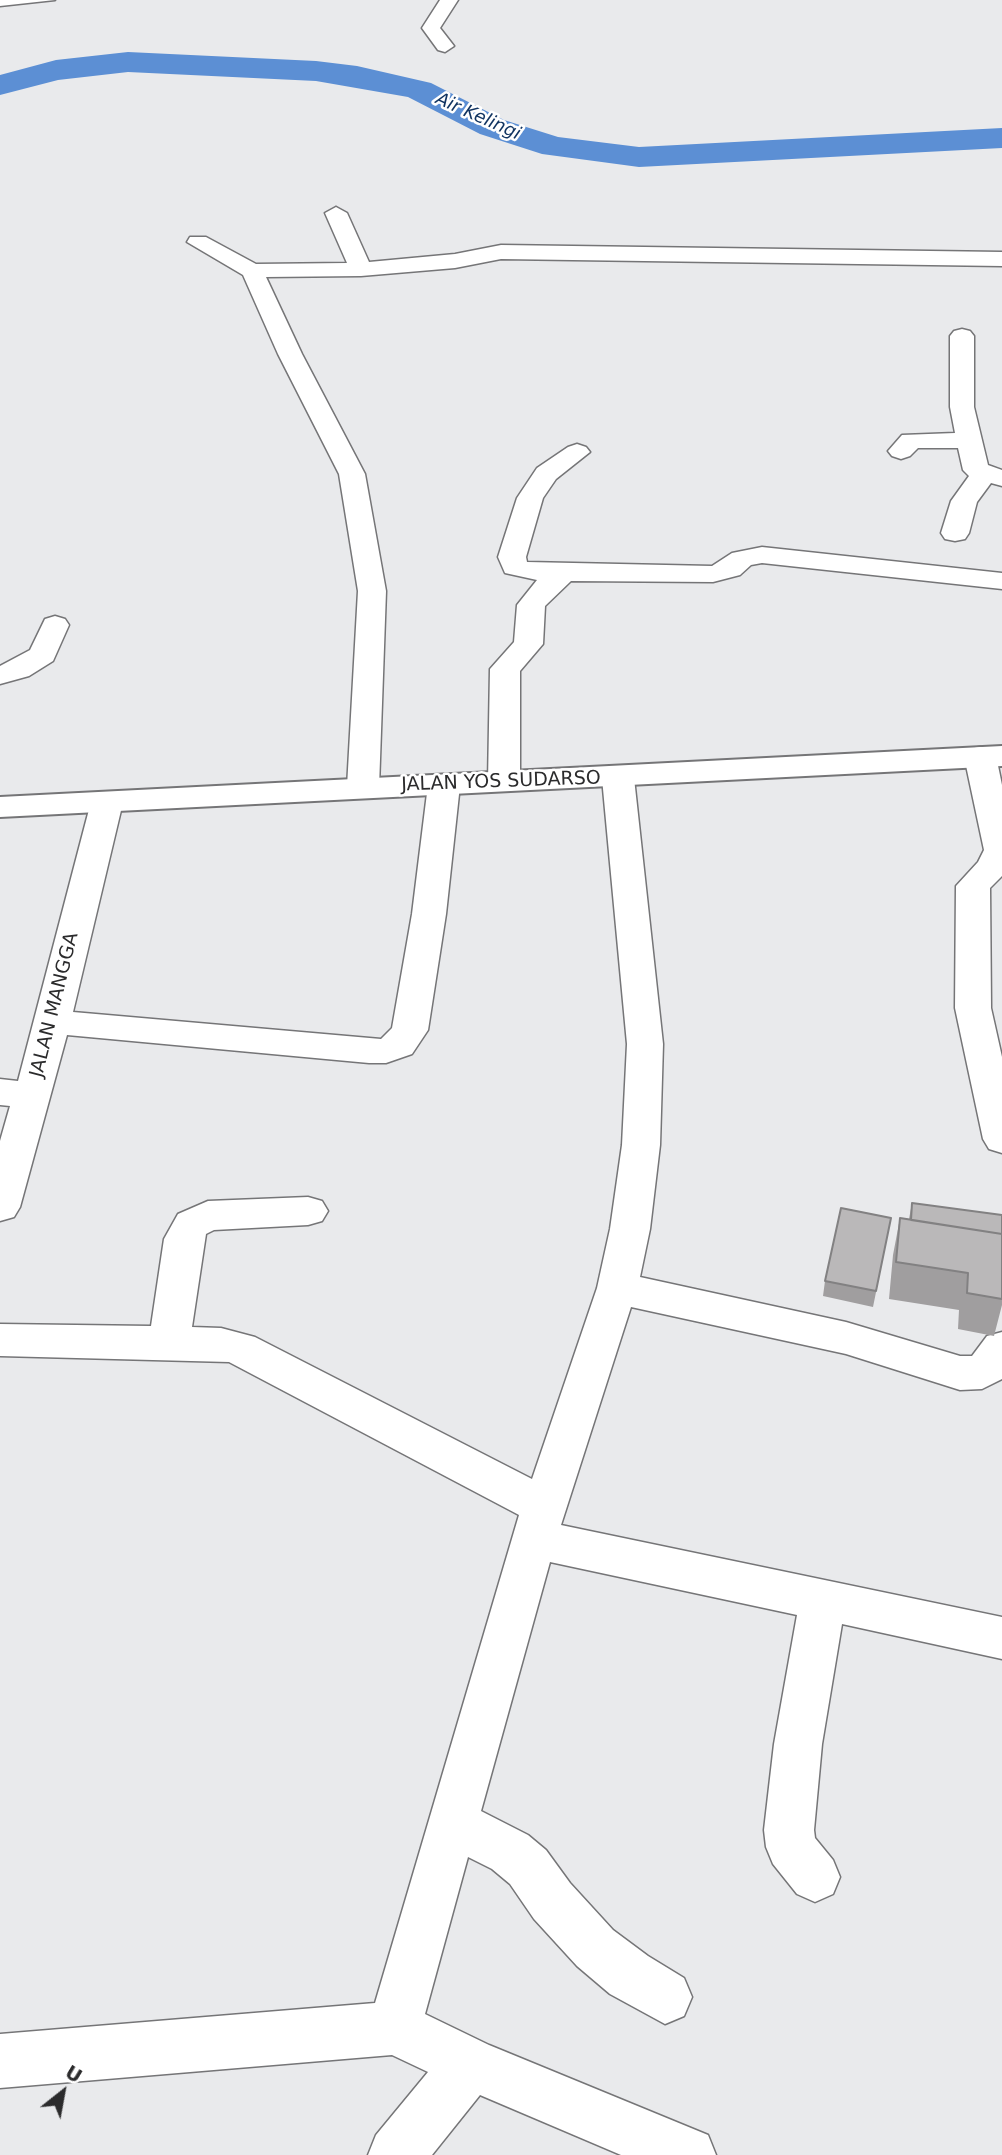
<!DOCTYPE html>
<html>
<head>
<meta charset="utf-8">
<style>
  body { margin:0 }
  #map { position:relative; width:1002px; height:2155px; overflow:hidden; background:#e9eaec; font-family:"DejaVu Sans",sans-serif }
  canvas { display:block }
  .north { position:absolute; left:28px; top:2057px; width:70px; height:70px; -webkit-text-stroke:5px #fff; paint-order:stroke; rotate:31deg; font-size:19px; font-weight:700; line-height:28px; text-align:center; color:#2b2b2c }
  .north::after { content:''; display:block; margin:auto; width:24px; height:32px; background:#2b2b2c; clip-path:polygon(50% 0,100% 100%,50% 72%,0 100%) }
</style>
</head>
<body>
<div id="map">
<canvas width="1002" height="2155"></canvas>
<div class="north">U</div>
</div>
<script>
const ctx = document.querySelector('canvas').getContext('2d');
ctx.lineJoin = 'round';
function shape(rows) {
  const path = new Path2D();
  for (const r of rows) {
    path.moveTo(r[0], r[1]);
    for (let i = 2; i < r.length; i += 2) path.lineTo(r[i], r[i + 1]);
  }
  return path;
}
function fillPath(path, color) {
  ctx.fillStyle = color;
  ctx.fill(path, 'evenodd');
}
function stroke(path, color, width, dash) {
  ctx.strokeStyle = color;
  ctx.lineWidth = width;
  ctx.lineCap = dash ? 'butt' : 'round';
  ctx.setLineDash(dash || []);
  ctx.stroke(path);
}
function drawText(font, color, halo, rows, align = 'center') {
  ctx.font = font + ' "DejaVu Sans",sans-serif';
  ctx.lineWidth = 5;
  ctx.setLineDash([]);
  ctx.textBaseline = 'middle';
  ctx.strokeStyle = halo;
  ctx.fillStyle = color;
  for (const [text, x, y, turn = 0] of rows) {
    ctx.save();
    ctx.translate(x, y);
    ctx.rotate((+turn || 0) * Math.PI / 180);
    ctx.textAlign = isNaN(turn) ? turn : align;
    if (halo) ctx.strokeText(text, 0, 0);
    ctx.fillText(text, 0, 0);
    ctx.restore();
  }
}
const river = shape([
  [128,52,316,61,357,66,431,83,504,120,558,137,639,147,1002,128,1002,148,639,167,542,154,480,134,408,97,316,81,128,72,58,80,0,95,0,75,56,60,128,52]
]);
const service = shape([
  [0,0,55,0,0,6,0,0]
]);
const minor = shape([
  [440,0,458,0,440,28,454,46,445,52,438,50,422,28,440,0],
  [336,207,347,213,369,262,455,254,501,245,1002,252,1002,266,501,259,455,268,361,276,266,277,302,354,365,474,386,591,379,787,374,794,363,796,352,794,347,787,358,591,339,474,278,354,243,275,187,242,190,237,206,237,256,264,347,263,325,213,336,207],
  [962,329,970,331,974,336,974,407,988,465,1002,470,1002,486,991,483,977,502,969,533,965,539,955,541,945,539,941,533,951,501,969,476,963,470,958,448,918,448,910,456,901,459,892,456,888,451,902,435,955,433,950,407,950,336,954,331,962,329],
  [577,444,586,447,590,452,556,479,543,498,526,557,527,562,712,566,732,553,762,547,1002,573,1002,589,762,563,751,565,740,575,713,582,571,581,545,606,543,644,520,671,520,782,515,789,504,791,493,789,488,782,490,669,514,642,517,605,537,580,505,573,498,557,517,498,537,468,568,447,577,444],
  [55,616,65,619,69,625,53,661,29,676,0,684,0,666,30,650,45,619,55,616],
  [980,747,991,749,996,756,1002,785,1002,876,990,888,991,1008,1002,1057,1002,1153,989,1149,983,1139,955,1008,956,886,978,862,984,850,964,756,969,749,980,747],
  [618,769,629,771,634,778,663,1044,660,1145,650,1229,640,1277,846,1322,960,1356,972,1356,987,1336,1002,1332,1002,1379,982,1389,960,1390,846,1354,631,1307,561,1525,1002,1617,1002,1659,842,1624,822,1744,814,1830,815,1838,833,1860,840,1877,833,1894,815,1902,797,1894,773,1864,766,1847,764,1830,774,1744,797,1615,550,1562,481,1811,528,1835,546,1850,570,1883,613,1930,648,1956,684,1978,692,1997,684,2016,665,2024,610,1994,577,1966,534,1919,510,1884,492,1869,468,1857,425,2014,489,2045,708,2135,716,2155,621,2155,480,2095,432,2155,368,2155,376,2135,428,2072,392,2055,0,2088,0,2034,375,2003,519,1515,229,1362,0,1356,0,1324,151,1326,164,1239,178,1214,208,1201,308,1197,322,1201,328,1211,322,1221,308,1225,214,1230,206,1234,192,1327,221,1328,255,1337,532,1479,597,1288,610,1229,622,1145,627,1044,602,778,607,771,618,769],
  [444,776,455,778,460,785,446,914,428,1030,412,1054,386,1063,369,1063,67,1035,20,1207,14,1217,0,1221,0,1141,10,1106,0,1105,0,1079,18,1081,91,802,96,795,107,792,118,795,123,802,73,1012,381,1039,392,1028,412,914,428,785,433,778,444,776]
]);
const trunk = shape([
  [1002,746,1002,766,0,817,0,797,1002,746]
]);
const wall = shape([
  [912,1203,1002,1215,1002,1305,994,1336,958,1329,959,1310,889,1299,893,1255,900,1218,909,1219],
  [891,1218,873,1307,823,1296,825,1281]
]);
const building = shape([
  [912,1203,1002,1215,1002,1234,911,1220,912,1203],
  [841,1208,891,1218,876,1291,825,1281,841,1208],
  [900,1218,1002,1234,1002,1299,967,1293,968,1273,896,1262,900,1218]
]);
const farWaternames = [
  ["Air Kelingi",478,117,24]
];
const streetNames = [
  ["JALAN YOS SUDARSO",501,782,-2],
  ["JALAN MANGGA",55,1005,-76]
];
fillPath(river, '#5c8fd4');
stroke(service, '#757577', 3);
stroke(minor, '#757577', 3);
stroke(trunk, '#757577', 4);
fillPath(service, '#fff');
fillPath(minor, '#fff');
fillPath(trunk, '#fff');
fillPath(wall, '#a09e9f');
fillPath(building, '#bab8b9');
stroke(building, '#828182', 2);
drawText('italic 18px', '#123562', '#fff', farWaternames);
drawText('19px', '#2b2b2c', '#fff', streetNames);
</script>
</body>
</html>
